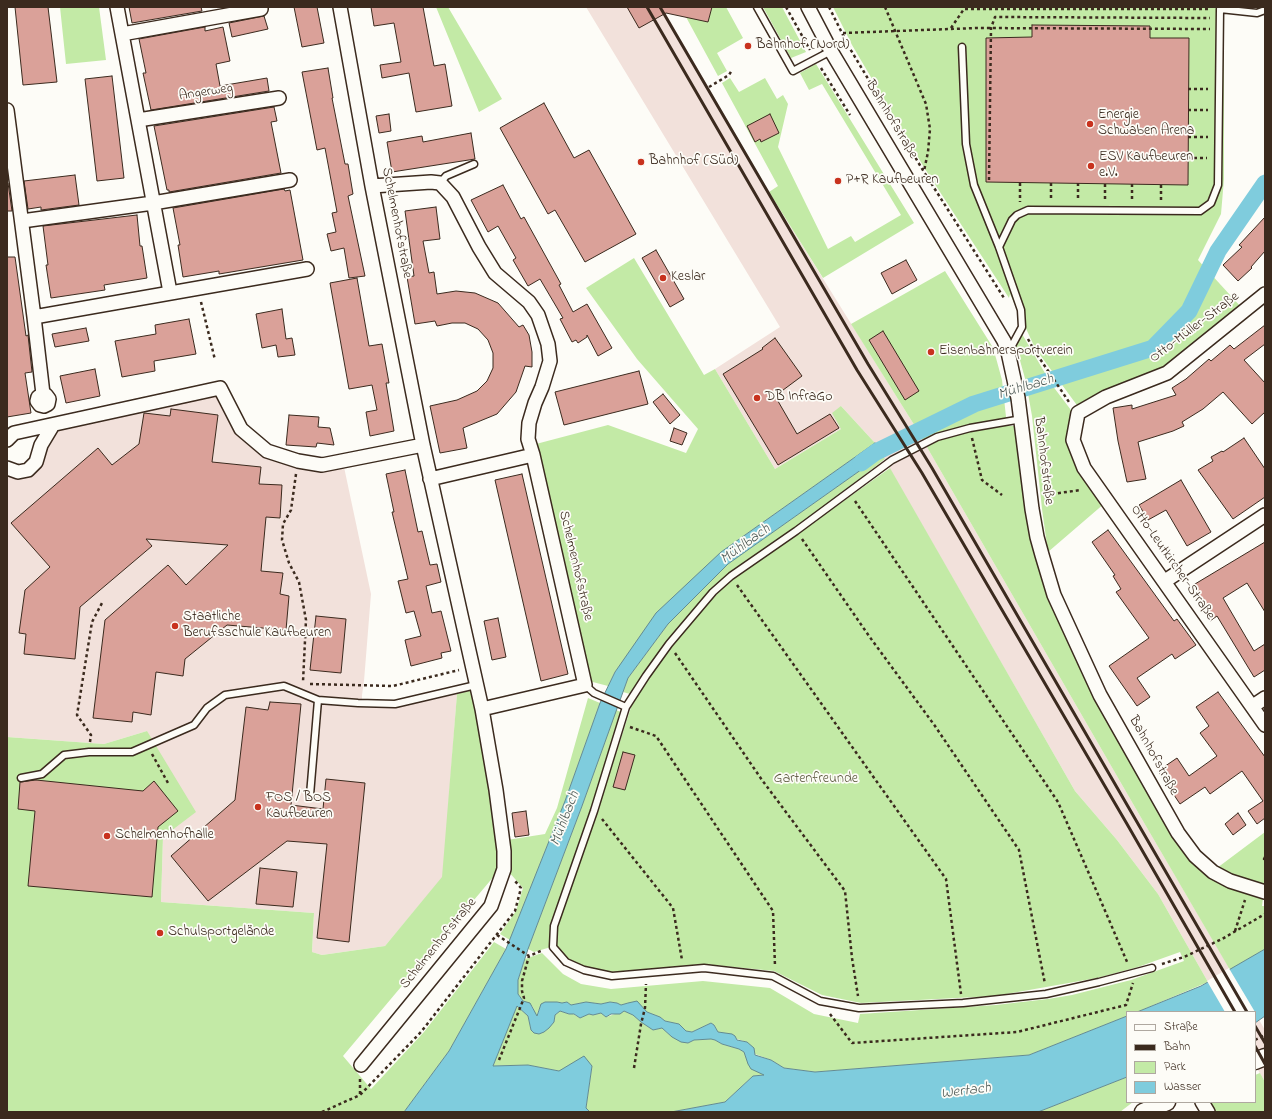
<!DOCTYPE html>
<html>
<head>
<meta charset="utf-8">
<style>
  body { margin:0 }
  #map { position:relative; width:1272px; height:1119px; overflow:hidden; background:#fdfcf7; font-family:"Indie Flower",sans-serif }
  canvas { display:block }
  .frame { position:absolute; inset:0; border:8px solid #3b2a1e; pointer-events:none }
  .legend { position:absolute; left:1126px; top:1011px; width:130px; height:92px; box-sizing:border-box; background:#fdfcf7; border:1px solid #afa8a0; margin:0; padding:5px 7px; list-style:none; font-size:12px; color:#3b2a1e }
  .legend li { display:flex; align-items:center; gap:8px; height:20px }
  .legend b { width:20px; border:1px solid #afa8a0 }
</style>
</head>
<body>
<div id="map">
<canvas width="1272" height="1119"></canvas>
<div class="frame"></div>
<ul class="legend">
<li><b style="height:5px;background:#fdfcf7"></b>Straße</li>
<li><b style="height:5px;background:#3b2a1e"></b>Bahn</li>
<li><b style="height:11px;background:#c3eaa6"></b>Park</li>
<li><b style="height:11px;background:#7fccdd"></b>Wasser</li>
</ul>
</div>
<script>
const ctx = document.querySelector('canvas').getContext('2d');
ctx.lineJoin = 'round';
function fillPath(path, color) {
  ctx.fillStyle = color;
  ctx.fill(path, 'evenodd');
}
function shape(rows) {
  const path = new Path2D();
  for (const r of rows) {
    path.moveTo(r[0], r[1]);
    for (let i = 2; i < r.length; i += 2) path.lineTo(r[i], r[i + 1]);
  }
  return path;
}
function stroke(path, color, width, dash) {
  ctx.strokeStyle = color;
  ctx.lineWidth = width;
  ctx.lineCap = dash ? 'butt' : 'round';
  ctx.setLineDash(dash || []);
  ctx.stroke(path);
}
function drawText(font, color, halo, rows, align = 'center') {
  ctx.font = font + ' "Indie Flower",sans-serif';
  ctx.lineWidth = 3.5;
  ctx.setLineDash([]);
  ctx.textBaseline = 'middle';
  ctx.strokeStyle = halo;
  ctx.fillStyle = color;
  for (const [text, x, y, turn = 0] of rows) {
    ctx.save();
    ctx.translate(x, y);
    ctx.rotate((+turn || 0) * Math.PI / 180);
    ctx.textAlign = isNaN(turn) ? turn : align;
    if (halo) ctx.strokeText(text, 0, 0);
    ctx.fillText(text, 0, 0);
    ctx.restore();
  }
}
const built = shape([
  [586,7,662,7,769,192,913,423,1136,809,1255,1012,1225,1012,1158,894,1117,840,1075,791,875,443,841,406,841,429,775,469,715,369,780,327],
  [216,393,238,432,320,469,344,467,371,594,364,681,362,695,362,706,400,707,457,694,443,877,385,946,322,955,312,952,314,913,161,902,163,837,147,731,104,744,7,737,7,473,17,476,55,430],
  [1255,1013,1265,1030,1265,1082,1255,1065]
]);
const green = shape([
  [60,7,99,7,106,60,66,64],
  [436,7,448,7,502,99,479,112],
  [712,7,726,7,743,38,717,53,727,71,718,76,686,17,708,22],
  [763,7,782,7,806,52,791,58],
  [833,7,1224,7,1224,179,1221,214,1198,260,1241,307,1164,369,1079,408,1035,348,1010,294,1009,298,925,169,852,45],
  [816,64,914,223,823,278,769,192,778,186,722,83,730,78,739,92,765,78,777,99,783,95,788,104,778,147,828,249,851,236,855,242,901,215,822,84,809,90,800,73],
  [634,258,704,375,715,369,775,469,841,429,832,413,841,406,875,443,721,552,615,672,608,686,589,681,536,444,608,425,686,453,698,429,637,359,586,288],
  [945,271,992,346,996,358,1002,380,1007,426,1016,426,1031,539,1036,558,1048,597,1192,859,1263,898,1262,906,1265,906,1265,949,1230,970,1136,809,913,423,851,324],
  [1022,334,1052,385,1074,414,1070,441,1105,503,1048,552,1042,509,1032,416,1026,382,1016,346],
  [882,455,885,459,794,530,728,574,711,589,666,642,630,694,623,692,628,678,668,624,728,564],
  [890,468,1075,791,1117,840,1158,894,1208,982,1137,1012,1127,1012,1127,1016,1029,1055,815,1072,784,1068,771,1060,755,1054,747,1042,737,1039,718,1032,714,1025,711,1023,692,1032,686,1031,679,1024,665,1021,660,1017,647,1012,644,1008,628,1003,621,1005,617,1003,610,1002,601,1004,586,1002,571,1005,567,1002,562,1003,557,1002,545,1002,538,1011,537,1017,534,1013,533,1007,523,1001,518,994,518,980,525,959,542,953,563,974,581,984,611,989,703,981,770,988,814,1014,858,1023,860,1014,996,1005,1048,999,1072,995,1131,980,1184,961,1180,952,1138,967,1097,978,995,996,861,1003,822,995,774,971,704,964,612,972,584,967,567,958,556,947,557,928,596,816,633,701,669,649,713,596,734,578,800,532],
  [473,690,491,790,500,869,343,1056,371,1089,424,1032,494,942,506,949,449,1051,404,1112,7,1112,7,737,104,744,147,731,196,812,163,837,161,902,314,913,312,952,322,955,385,946,442,877,457,694],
  [588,698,600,703,565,801,510,940,500,934,516,911,523,888,508,871,507,840,545,834,557,808],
  [616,710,621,712,618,726,591,809,551,925,551,947,534,952,528,949,582,806],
  [1265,832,1265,885,1232,878,1217,868],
  [517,1006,528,1016,531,1030,554,1022,555,1015,560,1011,569,1014,573,1014,580,1018,589,1014,593,1015,601,1013,606,1017,624,1011,633,1015,641,1022,653,1030,662,1028,672,1037,688,1043,694,1040,711,1039,715,1040,722,1044,739,1049,744,1052,746,1057,765,1075,753,1076,725,1102,671,1112,590,1112,586,1108,592,1066,559,1071,528,1065,493,1066],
  [1260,1073,1265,1082,1265,1112,1213,1112,1208,1102,1255,1102,1255,1075],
  [1127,1077,1127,1102,1133,1102,1120,1112,1038,1112]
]);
const water = shape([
  [875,443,882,455,728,564,668,624,628,678,582,806,528,949,518,980,518,994,523,1001,530,1003,537,1016,541,1004,545,1002,557,1002,562,1003,567,1002,571,1005,586,1002,601,1004,610,1002,617,1003,621,1005,628,1003,637,1001,647,1012,660,1017,665,1021,679,1024,686,1031,692,1032,711,1023,714,1025,718,1032,732,1034,735,1036,737,1040,747,1042,754,1048,755,1055,771,1060,784,1068,815,1072,1029,1055,1127,1016,1127,1077,1038,1112,671,1112,725,1102,753,1076,764,1075,751,1069,748,1064,744,1052,739,1049,722,1044,715,1040,711,1039,694,1040,688,1043,681,1042,672,1037,662,1028,653,1030,641,1022,633,1015,624,1011,620,1014,611,1014,606,1017,601,1013,593,1015,589,1014,580,1018,574,1014,569,1014,560,1011,555,1015,554,1022,549,1028,544,1032,539,1034,534,1033,531,1030,528,1016,517,1006,493,1066,528,1065,559,1071,584,1056,592,1066,586,1108,590,1112,404,1112,449,1051,506,949,565,801,600,703,615,672,656,613,721,552,875,443],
  [1265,949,1265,1016,1255,1023,1255,1012,1137,1012,1201,986,1265,949]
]);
const pier = shape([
  [1229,968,1230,970,1255,1012,1225,1012,1207,981]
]);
const canal = shape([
  [861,463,876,452,974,404,1153,348,1189,311,1218,251,1265,183]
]);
const building = shape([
  [15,7,48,7,57,82,23,85,15,7],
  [129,7,201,7,202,11,132,23,129,7],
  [294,7,317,7,324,43,302,47,294,7],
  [371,7,423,7,434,66,445,64,452,106,416,112,409,73,382,78,380,65,401,62,394,23,374,26,371,7],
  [627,7,712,7,708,22,666,13,639,28,627,7],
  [264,16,268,29,232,37,229,23,264,16],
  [1032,25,1150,26,1150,38,1189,38,1188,185,986,182,986,38,1032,37,1032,25],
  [205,27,205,31,223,27,230,61,216,64,220,86,267,78,269,91,151,110,143,73,146,73,139,39,205,27],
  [328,68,333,98,332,98,345,164,348,164,353,194,348,196,365,276,349,278,344,248,331,251,327,234,336,232,332,213,337,212,325,148,317,150,302,72,328,68],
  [112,76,124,178,97,181,85,79,112,76],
  [544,103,574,158,589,150,636,234,585,262,555,210,548,214,500,128,544,103],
  [274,107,277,121,271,122,281,173,169,192,169,190,167,190,154,126,274,107],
  [389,114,391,131,379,133,376,116,389,114],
  [770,114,779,133,761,142,760,139,755,142,747,126,770,114],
  [471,133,475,159,392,172,387,142,422,136,423,142,471,133],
  [75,175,79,205,41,210,41,207,28,209,24,181,75,175],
  [7,183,8,183,12,211,7,211,7,183],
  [503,185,521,219,524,217,561,284,559,285,573,312,587,304,612,348,598,356,587,335,587,337,578,343,576,340,572,342,560,319,563,318,540,279,528,286,513,260,516,258,498,226,488,232,471,200,503,185],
  [284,189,285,191,290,190,303,260,219,274,219,271,183,277,178,245,180,245,173,208,284,189],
  [436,207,440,239,423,241,429,273,434,272,437,294,456,291,475,293,498,303,519,327,523,325,529,335,532,352,532,367,525,366,516,392,497,414,463,428,467,448,440,453,430,406,457,400,477,391,487,381,493,368,493,353,488,340,478,329,465,323,452,323,437,326,435,321,415,324,407,277,414,276,405,211,436,207],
  [137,215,140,246,142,246,147,278,104,285,105,290,51,298,46,265,48,265,43,226,137,215],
  [1265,217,1265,251,1251,267,1252,268,1238,281,1223,265,1242,247,1239,245,1265,217],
  [656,250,684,299,670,307,642,258,656,250],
  [7,257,15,257,26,336,28,335,32,372,25,373,31,413,7,417,7,257],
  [906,260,917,280,892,294,881,273,906,260],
  [357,278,369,346,382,344,389,383,386,383,394,431,370,436,366,412,377,410,372,385,349,389,330,283,357,278],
  [282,309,286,339,292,338,295,355,278,357,276,345,262,348,256,314,282,309],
  [189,319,196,354,154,361,155,371,122,377,115,341,156,334,155,325,189,319],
  [1265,325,1265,344,1244,360,1265,383,1265,412,1252,424,1223,392,1203,409,1182,422,1184,426,1173,431,1138,442,1146,479,1127,482,1118,441,1113,408,1132,405,1132,409,1176,395,1172,388,1186,379,1209,359,1211,361,1230,345,1234,349,1265,325],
  [86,328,89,341,55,347,52,334,86,328],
  [883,331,919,391,905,400,869,340,883,331],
  [775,338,802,376,775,396,797,434,830,414,839,428,778,465,723,374,763,349,762,348,775,338],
  [95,369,100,396,66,403,60,376,95,369],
  [639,371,648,404,564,425,555,392,639,371],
  [663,394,680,415,670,424,653,402,663,394],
  [171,409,218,415,212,462,261,467,259,484,282,485,280,518,266,517,261,571,283,573,280,594,289,596,286,630,227,625,185,659,183,676,156,672,151,715,133,712,132,722,93,718,105,620,168,565,186,585,228,545,146,539,152,546,80,607,75,659,24,654,26,634,19,633,25,590,50,567,11,523,98,448,112,465,139,444,144,413,170,416,171,409],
  [289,415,319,417,318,427,330,428,334,445,317,443,316,447,286,445,289,415],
  [674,428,687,433,682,445,670,441,674,428],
  [1244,438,1265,469,1265,497,1233,519,1198,470,1213,461,1211,457,1222,451,1223,452,1244,438],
  [405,470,418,532,422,531,430,565,437,564,441,582,426,586,432,613,441,611,451,651,441,653,442,658,411,666,405,640,421,636,414,611,406,613,398,581,408,579,392,512,394,512,386,474,405,470],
  [522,474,568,674,541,681,495,480,522,474],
  [1181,480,1211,532,1187,546,1166,510,1148,520,1139,505,1181,480],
  [1108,530,1174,621,1177,619,1196,645,1175,659,1172,654,1137,678,1150,697,1137,706,1109,666,1149,638,1116,592,1121,589,1113,576,1115,575,1092,542,1108,530],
  [1265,542,1265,612,1247,583,1223,598,1254,651,1265,644,1265,670,1254,677,1217,616,1210,621,1190,587,1265,542],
  [316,616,346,619,341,673,310,670,316,616],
  [498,618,506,657,492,660,484,621,498,618],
  [1218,692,1265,757,1265,818,1257,824,1248,811,1263,801,1242,771,1210,794,1205,787,1180,804,1158,771,1177,758,1189,776,1217,756,1200,733,1209,726,1196,707,1218,692],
  [270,702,301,704,291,805,323,809,326,779,365,783,349,942,317,938,327,844,287,841,208,901,171,856,235,800,246,707,268,710,270,702],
  [623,752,635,755,625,790,613,787,623,752],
  [36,780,143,791,154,781,178,811,158,827,152,897,28,886,35,811,18,809,20,782,36,780],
  [526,811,529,835,515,837,512,813,526,811],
  [1238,813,1246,825,1233,835,1225,824,1238,813],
  [260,868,297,872,293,907,256,904,260,868]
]);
const path = shape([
  [786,7,810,50],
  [829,7,849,47,924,172,1004,298],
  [885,7,926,104,930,129,928,152,924,171],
  [951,28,964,9,1210,9],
  [843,33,977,28,1210,29],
  [821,68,850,115],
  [709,87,729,75,732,70],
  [1188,89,1208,89],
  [1188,110,1208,110],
  [1188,137,1208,137],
  [1188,158,1207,158],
  [989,180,991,28,995,17,1210,18],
  [1020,183,1020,202],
  [1051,183,1051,201],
  [1078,183,1078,201],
  [1105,184,1105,199],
  [1132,184,1132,200],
  [1161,200,1161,185],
  [201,302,215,360],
  [1028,339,1034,350,1069,402],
  [972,438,982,480,1002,495],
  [296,474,291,510,283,524,282,540,289,563,299,582,306,620,303,682],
  [1052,494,1081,490],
  [855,501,1058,802,1128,964],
  [802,539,869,636,935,726,1019,850,1045,984],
  [737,585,946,879,961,994],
  [675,653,762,780,845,891,852,958,858,996],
  [310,684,393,686,459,670],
  [630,727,656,736,773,911,775,966],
  [90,742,91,735,77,715,92,622,102,603],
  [152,754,168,783],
  [602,819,673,908,682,960],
  [1265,857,1264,859,1265,861],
  [1235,931,1245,900],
  [497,935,529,956,543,950],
  [1162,964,1184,957,1222,939,1265,914],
  [830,1014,852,1043,1017,1032,1126,1005,1133,983],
  [1255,1040,1265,1035],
  [499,1060,524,998,522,991,522,981,529,956],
  [634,1068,641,1024,645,1008,646,984],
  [360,1094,360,1079],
  [322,1112,360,1095,421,1032,515,911,521,888,515,881]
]);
const service = shape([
  [757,7,793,71,831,51],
  [962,47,966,144,974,185,999,247,1021,310,1022,327,1009,351],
  [440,183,446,176,474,164],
  [999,247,1012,220,1017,215,1028,210,1200,211,1211,203,1218,185,1220,9,1257,13,1265,10],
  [1022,419,970,428,937,437,892,460,796,531,731,576,713,592,669,644,646,676,626,707,594,811,554,926,553,947,566,962,584,970,612,976,704,968,773,976,820,1001,859,1008,963,1003,1046,994,1099,982,1152,968],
  [585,685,594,693,626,707],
  [21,778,42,774,64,755,89,752,132,752,194,725,207,708,225,695,284,686,318,700,358,703,395,704,476,685],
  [310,795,318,700]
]);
const minor = shape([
  [117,7,170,292],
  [340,7,372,186,423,445,482,709,496,790,504,851,504,869,491,906,361,1065],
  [808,7,831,51,1004,341,1008,352,1018,398,1032,509,1037,537,1042,555,1054,595,1100,695,1178,833,1195,856,1213,872,1230,881,1265,892],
  [122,34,261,9],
  [7,110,34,317,307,269],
  [138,120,279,98],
  [372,186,431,182,440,183,453,197,479,247,495,273,529,302,538,315,548,344,550,361,542,387,535,403,529,423,528,439,533,455],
  [22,221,153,203,290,180],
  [1265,294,1167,373,1106,397,1078,413,1073,440,1084,468,1265,725],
  [34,317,43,394,46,395,49,399,48,404,44,406,40,405,37,401,38,397,43,394],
  [7,440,14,433,220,388,241,429,267,451,298,461,322,465,423,445],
  [7,468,18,472,28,470,36,462,41,445,53,425],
  [430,479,533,455,585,685,482,709],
  [1165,581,1265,515],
  [1253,706,1265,698],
  [1202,1102,1208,1112]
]);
const tertiary = shape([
  [1255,1061,1265,1057],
  [1143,1112,1167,1102]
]);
const rail = shape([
  [647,7,857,370,922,473,1127,824,1235,1012],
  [660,7,868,364,932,468,1247,1012],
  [1255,1026,1265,1043],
  [1255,1046,1265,1064]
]);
const markers = [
  [748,46,4,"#c8321e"],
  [1090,124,4,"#c8321e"],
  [641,162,4,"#c8321e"],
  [1091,166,4,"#c8321e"],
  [838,181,4,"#c8321e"],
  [663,278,4,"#c8321e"],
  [931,352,4,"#c8321e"],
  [757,398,4,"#c8321e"],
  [175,626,4,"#c8321e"],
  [258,807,4,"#c8321e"],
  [107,836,4,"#c8321e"],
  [160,933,4,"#c8321e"]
];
const poiNames = [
  ["Bahnhof (Nord)",756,46],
  ["Energie",1098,116],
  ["Schwaben Arena",1098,132],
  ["ESV Kaufbeuren",1099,158],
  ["e.V.",1099,174],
  ["Bahnhof (Süd)",649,162],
  ["P+R Kaufbeuren",846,181],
  ["Keslar",671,278],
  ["Eisenbahnersportverein",939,352],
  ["DB InfraGo",765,398],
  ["Staatliche",183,618],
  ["Berufsschule Kaufbeuren",183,634],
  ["FOS / BOS",266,799],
  ["Kaufbeuren",266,815],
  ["Schelmenhofhalle",115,836],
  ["Schulsportgelände",168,933]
];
const streetNames = [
  ["Angerweg",206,93,-9],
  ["Bahnhofstraße",891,120,59],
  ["Schelmenhofstraße",396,223,79],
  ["Otto-Müller-Straße",1195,328,-37],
  ["Bahnhofstraße",1043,461,83],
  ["Otto-Leutkircher-Straße",1172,563,55],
  ["Schelmenhofstraße",575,566,77],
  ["Bahnhofstraße",1153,756,61],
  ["Schelmenhofstraße",439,944,-51]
];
const parkNames = [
  ["Gartenfreunde",816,780]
];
const waterNames = [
  ["Mühlbach",1026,388,-17],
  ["Mühlbach",746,545,-36],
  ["Mühlbach",566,819,-69],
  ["Wertach",966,1092,-7]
];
fillPath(built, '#f2e1db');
fillPath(green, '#c3eaa6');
fillPath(water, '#7fccdd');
stroke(water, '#648b91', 1);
fillPath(pier, '#fdfcf7');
stroke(canal, '#7fccdd', 17);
fillPath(building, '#daa199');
stroke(building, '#3b2a1e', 1);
stroke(service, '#3b2a1e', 9);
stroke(minor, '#3b2a1e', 16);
stroke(tertiary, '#3b2a1e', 19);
stroke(path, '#3b2a1e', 2.5, [3, 3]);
stroke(service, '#fdfcf7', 6);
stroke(minor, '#fdfcf7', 13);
stroke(tertiary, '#fdfcf7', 16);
stroke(rail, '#3b2a1e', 3);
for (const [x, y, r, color] of markers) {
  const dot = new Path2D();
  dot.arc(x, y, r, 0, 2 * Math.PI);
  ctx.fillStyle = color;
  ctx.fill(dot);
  stroke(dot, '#fdfcf7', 1.5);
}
drawText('14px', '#3b2a1e', '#fdfcf7', poiNames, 'left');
drawText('14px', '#3b2a1e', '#fdfcf7', streetNames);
drawText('14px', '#5d5a40', '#fdfcf7', parkNames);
drawText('italic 15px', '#4f5b57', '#fdfcf7', waterNames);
</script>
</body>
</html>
